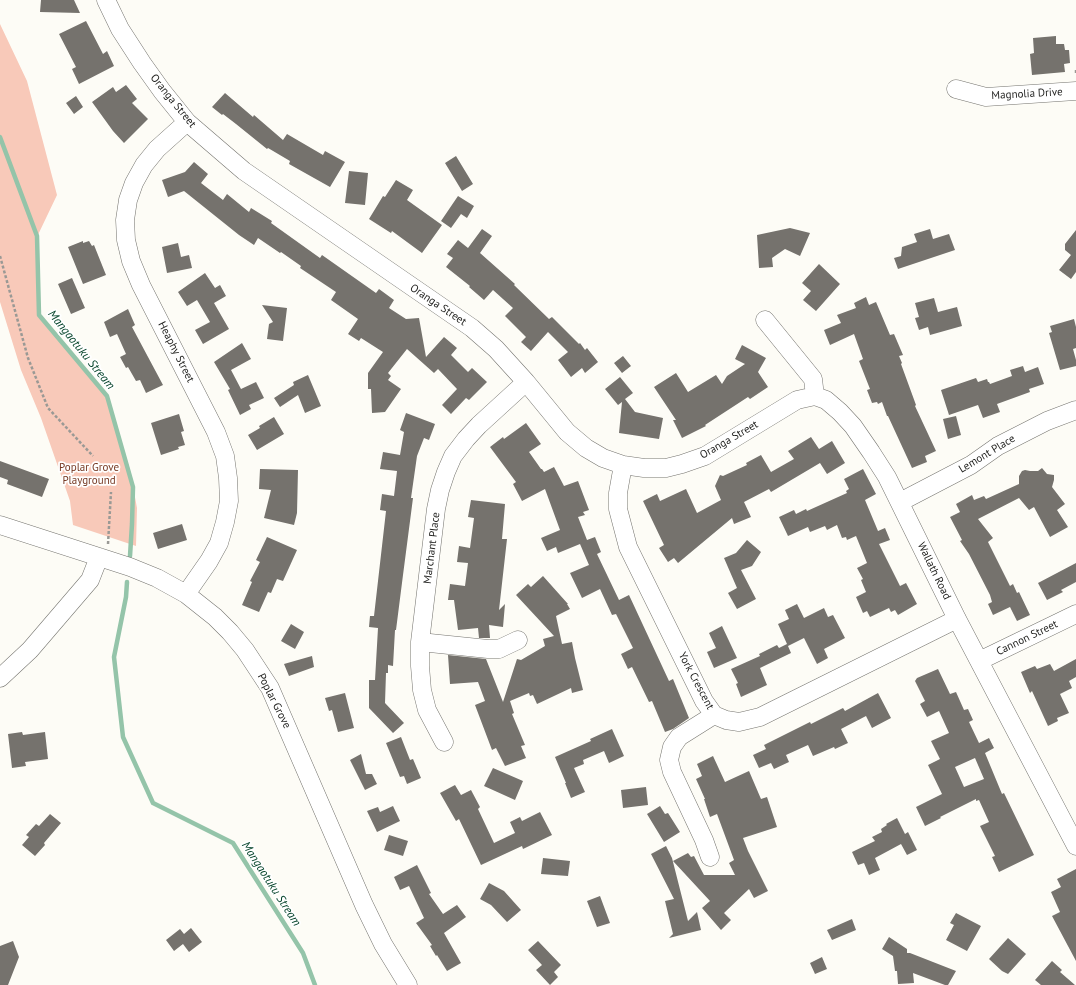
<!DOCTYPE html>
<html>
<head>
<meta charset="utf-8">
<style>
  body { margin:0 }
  canvas { display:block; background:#fdfcf6 }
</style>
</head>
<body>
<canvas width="1076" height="985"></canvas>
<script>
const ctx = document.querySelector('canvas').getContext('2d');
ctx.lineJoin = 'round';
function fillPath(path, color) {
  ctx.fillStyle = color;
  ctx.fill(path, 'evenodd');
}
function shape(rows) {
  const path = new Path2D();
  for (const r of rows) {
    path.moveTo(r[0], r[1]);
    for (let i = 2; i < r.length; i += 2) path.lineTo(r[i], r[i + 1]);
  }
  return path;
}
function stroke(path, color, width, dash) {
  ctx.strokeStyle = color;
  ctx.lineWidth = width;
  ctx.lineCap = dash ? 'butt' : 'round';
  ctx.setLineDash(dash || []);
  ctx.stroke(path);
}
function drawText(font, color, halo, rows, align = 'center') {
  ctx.font = font + ' "PT Sans",sans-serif';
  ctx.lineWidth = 3.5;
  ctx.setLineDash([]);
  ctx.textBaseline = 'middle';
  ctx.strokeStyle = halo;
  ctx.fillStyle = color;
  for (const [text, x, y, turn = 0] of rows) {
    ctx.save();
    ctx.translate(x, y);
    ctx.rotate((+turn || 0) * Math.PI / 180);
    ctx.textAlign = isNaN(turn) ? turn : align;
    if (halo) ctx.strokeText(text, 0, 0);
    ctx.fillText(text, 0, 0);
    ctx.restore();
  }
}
const green = shape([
  [0,24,27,81,57,195,36,239,39,315,107,396,130,470,137,508,136,546,73,525,70,501,41,418,21,370,0,302]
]);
const stream = shape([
  [0,137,37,236,39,315,107,396,133,487,132,524,130,556],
  [127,582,126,597,114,657,123,737,153,803,233,843,303,953,315,985]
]);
const building = shape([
  [41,0,74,0,80,13,40,12],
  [86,21,103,54,107,51,114,66,79,84,72,69,76,67,59,34],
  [1056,36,1056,44,1064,44,1065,50,1069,50,1070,63,1064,64,1065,72,1032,75,1030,54,1034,53,1033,38],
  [126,85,137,99,132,103,148,119,124,143,113,131,92,102,113,87,116,92],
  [225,93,253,117,254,115,283,140,287,134,323,155,325,151,345,162,330,187,289,164,290,161,268,148,267,149,236,124,223,114,222,115,212,107],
  [76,96,83,107,74,114,66,103],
  [456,156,473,184,462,191,445,163],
  [194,162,208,174,201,183,223,200,227,194,249,212,251,208,272,221,271,223,320,258,322,255,376,293,379,289,394,300,389,308,406,319,419,318,426,357,444,337,457,348,451,355,468,372,472,368,487,382,469,400,466,398,451,414,442,405,457,389,438,369,434,373,407,349,388,373,391,376,388,380,401,389,385,412,372,413,371,389,368,389,368,373,383,352,361,338,359,341,348,334,358,319,331,300,336,292,300,268,301,266,281,252,280,253,258,238,254,245,239,235,184,191,168,197,162,180,185,172],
  [349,171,368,173,365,205,345,203],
  [396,180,413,190,407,200,442,225,422,253,392,231,391,233,369,219,383,196,385,197],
  [458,196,474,206,467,218,461,214,451,228,441,221],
  [790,228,810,233,800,256,785,249,772,258,773,267,759,268,757,235],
  [482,229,492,236,480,253,515,284,514,285,549,319,552,317,579,344,580,343,585,350,587,348,598,362,585,373,582,368,571,377,558,360,568,352,548,332,531,351,521,342,526,337,505,316,513,308,493,290,484,300,469,287,470,286,446,267,453,258,447,254,458,240,468,248],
  [930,229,933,239,949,234,955,250,898,269,894,258,901,256,902,247,917,242,914,234],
  [1076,230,1076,272,1071,279,1059,270,1071,255,1065,250,1065,244],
  [83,241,83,243,89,241,92,246,94,245,106,275,83,284,68,247],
  [178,243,181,257,189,255,192,268,167,273,162,247],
  [819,264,840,284,816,311,803,300,811,291,802,283],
  [205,273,215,288,220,285,226,296,214,303,229,329,203,344,195,330,210,322,197,300,187,306,178,292],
  [72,278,85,308,71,314,58,284],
  [866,297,869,305,876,302,890,335,894,334,903,355,899,356,902,363,901,364,916,405,915,406,936,451,925,456,927,462,912,468,888,416,887,416,882,402,878,404,877,402,872,403,867,390,870,389,859,361,863,359,854,334,830,345,824,330,841,323,837,315,856,308,854,303],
  [934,298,938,312,957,307,962,326,930,335,928,327,919,330,915,318,919,317,915,303],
  [262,305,287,308,283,341,267,339,269,324,273,322],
  [128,309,135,325,132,327,163,385,146,393,140,380,136,381,128,367,126,368,120,357,126,354,117,334,110,337,104,322],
  [1074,319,1076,327,1076,348,1073,349,1076,360,1076,366,1060,370,1049,333,1052,332,1050,326],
  [242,343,251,359,231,370,241,389,256,382,264,398,249,405,251,409,240,415,228,390,230,389,214,362],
  [742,345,766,358,758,372,768,387,750,399,748,397,705,425,706,426,682,438,673,420,676,420,654,387,676,373,688,392,716,375,722,384,727,376,745,364,735,359],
  [623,356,631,366,622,373,614,363],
  [1023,366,1025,372,1038,367,1044,384,1029,389,1030,392,997,404,1000,412,983,418,978,405,949,415,941,390,976,378,978,382,987,379,988,382,989,382,990,384,1012,376,1010,370],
  [308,375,321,406,305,413,298,395,280,407,274,398,294,385,293,382],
  [620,377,633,393,625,399,635,412,663,418,659,439,619,433,622,402,618,405,605,389],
  [406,413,435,424,429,440,424,438,417,456,411,498,413,498,403,575,396,630,395,630,393,666,388,665,388,673,386,673,385,703,404,723,393,733,369,708,369,680,375,680,378,628,369,627,370,616,374,616,386,511,380,510,382,494,394,496,397,471,380,469,383,452,400,455,404,432,400,430],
  [179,414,184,431,181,432,185,445,178,447,179,449,161,455,151,423],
  [956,416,961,435,948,439,943,419],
  [274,417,284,434,257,450,248,435,260,428,259,426],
  [526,423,541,444,529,452,541,469,542,469,544,472,554,467,564,486,578,481,589,510,583,512,585,515,578,517,587,540,595,537,601,552,597,554,619,600,629,595,669,681,673,679,689,718,673,729,665,732,652,701,649,702,632,667,628,669,621,654,633,648,616,614,612,615,600,589,582,598,570,573,589,565,580,544,558,553,556,547,547,551,541,538,560,530,545,489,522,501,513,484,516,482,490,447,503,437,504,439],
  [811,437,819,449,832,441,845,463,827,474,820,463,771,492,769,489,744,502,751,517,734,524,732,518,678,563,674,558,668,562,659,548,664,545,643,501,657,494,660,501,686,489,697,513,721,500,715,486,720,475,723,476,747,465,746,463,761,455,771,472,794,459,788,451],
  [0,461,49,479,42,497,7,484,8,480,0,477],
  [1042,468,1047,474,1054,475,1054,480,1052,487,1065,504,1057,510,1068,527,1050,537,1034,507,1029,510,1019,498,978,519,993,538,988,542,1010,586,1013,584,1017,593,1019,592,1030,615,1017,621,1010,607,993,615,988,604,992,602,990,595,969,554,960,541,962,540,950,517,960,512,956,504,972,495,974,500,984,496,986,499,1019,484,1019,476,1022,471,1025,470,1030,471,1038,471],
  [260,469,298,470,297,513,294,525,264,518,271,490,259,489],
  [863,469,876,494,865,500,878,531,885,528,890,540,879,544,900,586,906,583,917,604,898,615,895,610,891,612,889,608,870,617,867,611,863,613,856,597,866,592,861,580,863,579,857,568,867,563,856,536,847,540,846,537,842,538,837,525,827,530,825,526,810,532,808,527,788,536,779,517,794,510,796,514,806,509,807,511,847,493,846,491,849,489,844,479],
  [471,500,505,504,502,539,507,539,499,610,505,604,503,627,489,625,490,638,479,638,478,628,458,630,454,600,448,600,450,584,465,586,468,563,457,562,459,546,470,548,474,518,468,517],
  [182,524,187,540,158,549,153,533],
  [267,537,297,550,283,581,277,579,271,593,268,592,259,612,242,605,252,582,250,581,260,562,256,560],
  [747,540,761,552,752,566,741,570,756,599,737,609,728,593,737,588,724,558,736,553],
  [1076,563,1076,582,1061,590,1063,592,1047,600,1038,583],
  [543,576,568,604,567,604,570,609,556,616,562,644,572,642,575,658,583,690,572,693,571,688,537,704,533,695,530,696,529,693,510,701,514,713,512,714,525,745,521,746,526,758,505,766,496,748,492,750,475,705,485,701,478,682,450,684,448,655,486,659,503,702,517,659,521,660,545,646,543,639,554,636,516,595,528,584,531,587],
  [797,604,804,618,824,608,828,617,833,615,845,638,824,649,828,658,817,664,804,638,788,646,791,653,760,668,767,685,741,697,736,684,738,683,731,669,760,656,759,654,777,645,779,648,787,644,778,624,789,619,785,610],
  [291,624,304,632,295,649,281,641],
  [722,626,737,658,714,668,707,652,716,648,709,633],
  [312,656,314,667,289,676,284,664],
  [1076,659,1076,677,1069,681,1072,688,1060,694,1069,713,1057,718,1058,721,1048,726,1032,691,1030,693,1021,672,1035,666,1037,669,1050,664,1054,671],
  [938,669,950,694,956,692,964,710,968,709,973,720,969,722,979,743,989,738,994,748,985,753,1002,794,1004,793,1034,855,999,872,992,857,995,856,980,826,989,822,979,800,976,801,976,799,940,817,941,818,925,826,916,807,942,794,928,765,940,759,931,741,949,733,939,711,927,717,920,704,925,701,915,681,917,678],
  [975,758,984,779,964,787,955,767],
  [345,693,354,728,338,732,332,710,329,711,325,698],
  [878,693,891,718,872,728,866,716,841,729,848,743,835,749,834,747,813,756,808,745,786,755,789,762,774,769,771,763,759,768,753,755,766,749,764,745,810,722,811,724,843,708,845,711],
  [612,729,624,756,609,763,604,751,583,760,584,764,574,768,585,792,571,798,565,783,566,783,555,757,591,741,590,739],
  [22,732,23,735,45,732,48,759,25,762,26,766,12,768,8,734],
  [401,737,410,760,413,759,421,778,407,784,404,776,400,777,386,743],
  [361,754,366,774,372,774,377,784,365,790,350,760],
  [713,756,725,782,749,771,761,799,767,797,777,827,743,838,748,851,768,891,754,898,749,889,724,913,731,920,721,930,702,908,710,901,673,861,688,853,691,857,694,856,704,875,735,875,729,863,734,860,717,814,710,817,704,799,705,799,696,779,702,776,697,764],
  [493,768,523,781,515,800,484,786],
  [455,785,461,795,471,790,480,807,478,809,494,843,515,833,510,822,520,817,522,821,540,812,552,835,523,849,522,846,481,865,459,819,456,821,440,793],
  [646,787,648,805,623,808,621,790],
  [393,806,400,821,377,832,367,811,378,807,380,812],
  [660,806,665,814,668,813,680,832,664,842,647,814],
  [50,814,61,823,44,843,45,845,35,856,22,845,29,837,26,835,36,824,39,826],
  [897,818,905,834,908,832,917,850,907,855,901,844,875,858,880,870,869,875,864,863,858,865,852,852,875,841,872,837,882,832,881,829,887,825,886,824],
  [389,835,408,841,403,856,384,850],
  [666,846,672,858,688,921,697,912,701,930,669,938,673,934,665,901,674,899,651,854],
  [543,858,570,861,568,876,541,874],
  [417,865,431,893,429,894,443,914,457,905,466,917,444,933,461,963,447,971,437,955,436,956,430,946,432,945,416,923,424,918,409,886,400,890,394,877],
  [1076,869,1076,961,1052,916,1060,912,1051,892,1061,887,1057,879],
  [489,883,504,891,521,910,507,922,491,905,480,899],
  [600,896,610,923,597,927,587,901],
  [956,913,981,926,967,951,946,940,954,925,950,923],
  [852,919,856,930,832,940,827,930],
  [191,928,202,942,189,952,183,944,174,951,166,940,180,929,184,934],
  [889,937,907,949,907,953,910,953,956,971,948,985,945,985,913,973,914,983,898,984,897,971,895,971,893,956,882,949],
  [1008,938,1026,954,1008,974,1002,971,989,959],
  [13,941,19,957,8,985,0,985,0,946],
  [538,941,561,965,554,972,558,977,550,985,536,970,542,965,528,950],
  [822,957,827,969,815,974,810,963],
  [1052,961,1062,970,1060,972,1075,985,1041,985,1035,980]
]);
const path = shape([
  [1076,70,1076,75],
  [0,256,28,358,48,408,93,456],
  [108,544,111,492]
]);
const minor = shape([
  [106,0,120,29,142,63,162,91,187,122,244,171,472,328,496,349,526,382,567,432,586,448,603,458,623,465,644,468,666,468,682,464,705,456,797,400,815,396],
  [956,89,986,97,1076,91],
  [765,320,813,379,815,396,826,400,840,412,853,426,871,452,887,477,957,619,1076,846],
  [623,465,618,493,618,509,628,547,704,701,714,715,726,720,739,722,760,717,957,619],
  [900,502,971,465,998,446,1047,421,1076,410],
  [0,525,130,567,157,578,186,594,215,617,230,632,245,650,270,688,364,905,383,944,408,985],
  [186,594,209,561,219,543,225,522,229,501,228,478,225,456,216,432,141,285,131,261,126,240,125,220,128,200,134,183,144,165,157,149,187,122],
  [420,642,488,649,499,649,518,640],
  [979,661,1076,614],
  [0,678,30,650,90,580,99,557],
  [444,742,427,710,422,690,420,666,420,642,436,509,440,490,446,472,453,456,466,439,479,425,526,382],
  [710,857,704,840,672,772,669,760,672,747,679,737,714,715]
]);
const streetNames = [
  ["Magnolia Drive",1027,94,-3],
  ["Oranga Street",173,101,51],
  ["Oranga Street",438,305,34],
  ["Heaphy Street",176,352,63],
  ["Oranga Street",729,440,-30],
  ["Lemont Place",987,454,-31],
  ["Marchant Place",432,548,-83],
  ["Wallath Road",934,571,64],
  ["Cannon Street",1027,638,-26],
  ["York Crescent",696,681,62],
  ["Poplar Grove",274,701,63]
];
const parkNames = [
  ["Poplar Grove",89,468],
  ["Playground",89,481]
];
const waterNames = [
  ["Mangaotuku Stream",81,350,51],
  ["Mangaotuku Stream",271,884,57]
];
fillPath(green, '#f8c9b9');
stroke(stream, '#94c4a9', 4.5);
fillPath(building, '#75726d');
stroke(minor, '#75746f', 19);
stroke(path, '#9a9995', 2.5, [3, 2]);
stroke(minor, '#fff', 18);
drawText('11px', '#1f1f1d', '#fff', streetNames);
drawText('11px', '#753822', '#fff', parkNames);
drawText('italic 12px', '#07452c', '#fff', waterNames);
</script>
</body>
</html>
